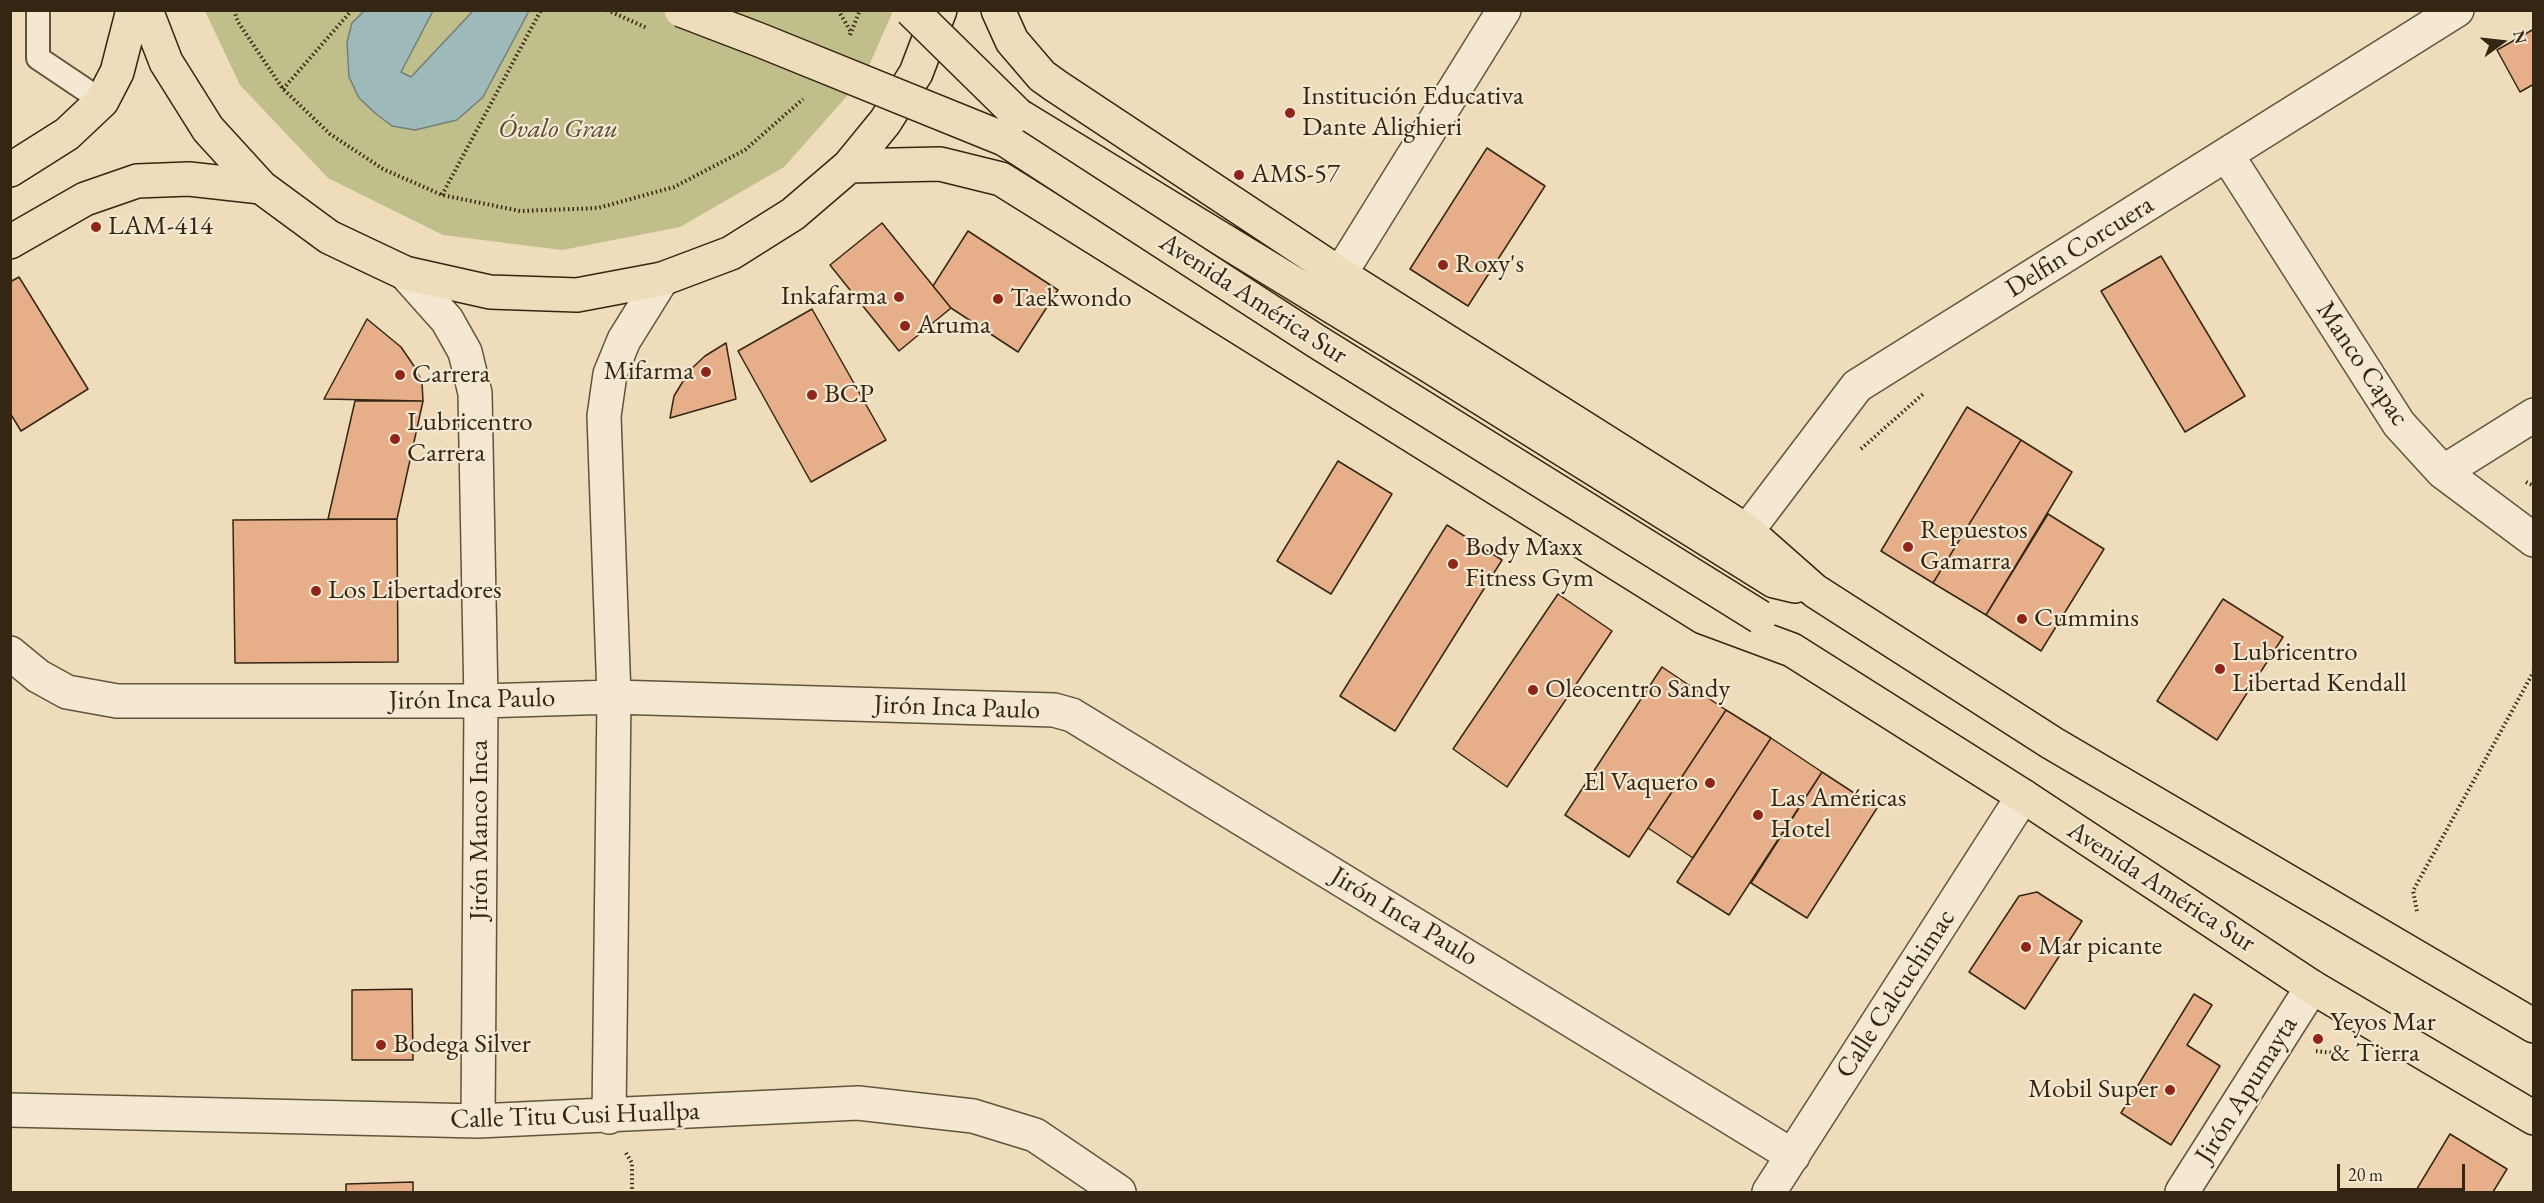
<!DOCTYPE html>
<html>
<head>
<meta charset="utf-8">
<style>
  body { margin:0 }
  #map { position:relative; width:2544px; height:1203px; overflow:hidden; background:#eedcba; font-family:"EB Garamond",serif }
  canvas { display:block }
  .frame { position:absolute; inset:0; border:12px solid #342612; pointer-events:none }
  .north { position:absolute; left:2472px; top:12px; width:60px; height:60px; -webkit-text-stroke:4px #f4e8d2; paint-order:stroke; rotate:75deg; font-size:16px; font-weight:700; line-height:24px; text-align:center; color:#342612 }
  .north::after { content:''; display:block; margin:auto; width:21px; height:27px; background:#342612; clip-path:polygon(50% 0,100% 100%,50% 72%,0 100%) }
  .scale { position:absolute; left:2337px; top:1164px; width:128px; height:27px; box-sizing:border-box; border:3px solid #342612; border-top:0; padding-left:8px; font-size:18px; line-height:21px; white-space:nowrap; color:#342612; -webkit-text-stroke:4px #f4e8d2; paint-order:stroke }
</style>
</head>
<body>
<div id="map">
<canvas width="2544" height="1203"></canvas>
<div class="frame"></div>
<div class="north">N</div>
<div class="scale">20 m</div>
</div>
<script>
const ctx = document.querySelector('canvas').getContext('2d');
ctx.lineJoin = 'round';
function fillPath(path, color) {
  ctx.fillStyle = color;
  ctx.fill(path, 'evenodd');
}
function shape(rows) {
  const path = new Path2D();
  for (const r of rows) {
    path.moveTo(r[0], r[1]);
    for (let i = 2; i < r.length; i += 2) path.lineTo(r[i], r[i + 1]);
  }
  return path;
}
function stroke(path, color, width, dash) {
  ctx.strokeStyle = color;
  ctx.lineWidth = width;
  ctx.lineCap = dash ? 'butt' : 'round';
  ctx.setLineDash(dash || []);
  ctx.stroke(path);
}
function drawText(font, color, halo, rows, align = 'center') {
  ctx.font = font + ' "EB Garamond",serif';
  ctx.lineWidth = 4.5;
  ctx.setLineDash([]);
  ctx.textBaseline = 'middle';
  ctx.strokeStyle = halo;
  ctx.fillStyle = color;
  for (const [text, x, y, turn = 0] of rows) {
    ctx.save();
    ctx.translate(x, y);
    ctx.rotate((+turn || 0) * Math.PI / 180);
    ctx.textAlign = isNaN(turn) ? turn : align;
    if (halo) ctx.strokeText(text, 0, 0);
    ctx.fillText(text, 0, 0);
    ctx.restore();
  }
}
const green = shape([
  [205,11,893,11,864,77,784,167,680,227,562,250,443,235,328,178,240,85]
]);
const water = shape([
  [364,11,433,11,401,72,411,77,473,11,529,11,483,97,457,120,415,130,392,126,375,113,359,98,349,77,347,42,352,23,364,11]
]);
const building = shape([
  [2534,29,2534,84,2520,92,2497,50,2534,29],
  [1487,148,1545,186,1468,306,1410,269,1487,148],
  [882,223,951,308,899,351,830,265,882,223],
  [968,231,1058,290,1018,352,951,308,933,286,968,231],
  [2161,256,2245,396,2185,432,2101,291,2161,256],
  [19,277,88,389,21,431,10,413,10,282,19,277],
  [812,309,886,440,811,482,738,351,812,309],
  [367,319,401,347,414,366,422,382,423,401,324,399,367,319],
  [726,343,736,399,670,418,674,396,690,370,705,356,726,343],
  [355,401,423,401,397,519,328,519,355,401],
  [1967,407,2021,440,1933,583,1881,551,1967,407],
  [2021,440,2072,472,1986,615,1933,583,2021,440],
  [1338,461,1392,494,1331,594,1277,561,1338,461],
  [2048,514,2104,549,2041,651,1986,615,2048,514],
  [397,519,398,662,235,663,233,520,397,519],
  [1447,525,1502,560,1395,731,1340,696,1447,525],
  [1558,594,1612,631,1507,787,1453,749,1558,594],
  [2223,599,2283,637,2217,740,2157,701,2223,599],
  [1662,667,1726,710,1629,857,1565,815,1662,667],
  [1726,710,1771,738,1693,858,1648,828,1726,710],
  [1771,738,1822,772,1729,915,1677,882,1771,738],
  [1822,772,1877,808,1807,918,1751,883,1822,772],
  [2037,892,2082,921,2025,1009,1969,972,2019,896,2037,892],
  [412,989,413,1060,352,1060,352,990,412,989],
  [2194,994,2212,1005,2187,1045,2220,1066,2171,1145,2121,1113,2194,994],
  [2450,1134,2507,1169,2493,1192,2415,1192,2450,1134],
  [413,1182,413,1192,346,1192,346,1184,413,1182]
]);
const path = shape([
  [234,10,238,22,283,89,330,134,383,169,442,195,520,211,598,208,674,187,745,150,803,99],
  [607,10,647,28],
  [838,10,851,32],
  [850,35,860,10],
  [283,89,352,10],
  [442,195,541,10],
  [1861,449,1923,394],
  [2526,482,2534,486],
  [2417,911,2413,891,2534,671],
  [2316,1051,2334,1053,2341,1050],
  [626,1153,632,1163,632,1192]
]);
const service = shape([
  [38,10,38,58,102,101]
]);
const minor = shape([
  [2227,155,2399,424,2443,472,2534,540],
  [405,273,447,320,465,352,475,393,481,701,478,1121],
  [1340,274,1504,10],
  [2443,472,2534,415],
  [1747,531,1857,386,2457,10],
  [10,653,38,676,67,692,117,701,481,701,614,697,1054,710,1072,715,1793,1156],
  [10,1110,478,1121,858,1103,973,1116,1035,1135,1119,1192],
  [609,1117,614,697,604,416,610,374,624,340,662,279],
  [1769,1192,2023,796],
  [2182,1192,2312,987]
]);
const primary = shape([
  [146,10,166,62,208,129,261,187,329,237,405,273,490,292,577,295,662,279,731,253,793,214,849,166,885,122,916,73,940,10],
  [998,10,1012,41,1042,76,1056,86,1340,274,1747,531,1815,591,2052,743,2534,1026],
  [1018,115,1428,365,1774,581,1795,586],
  [849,166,940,164,1001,179,1703,617,1792,650,2023,796,2312,987,2534,1118],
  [10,170,67,134,102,101,117,72,133,10],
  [10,242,85,199,137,181,189,179,261,187]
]);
const primaryBridge = shape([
  [681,10,762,41,1004,139,1316,341,1760,617],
  [911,10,1018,115]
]);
const markers = [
  [1290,113,6,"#8f2418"],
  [1239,175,6,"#8f2418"],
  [96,227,6,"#8f2418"],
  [1443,265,6,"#8f2418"],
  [899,297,6,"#8f2418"],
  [998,299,6,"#8f2418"],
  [905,326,6,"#8f2418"],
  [706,372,6,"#8f2418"],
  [400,375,6,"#8f2418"],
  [812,395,6,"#8f2418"],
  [395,439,6,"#8f2418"],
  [1908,547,6,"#8f2418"],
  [1453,564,6,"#8f2418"],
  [316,591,6,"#8f2418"],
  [2022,619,6,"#8f2418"],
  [2220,669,6,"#8f2418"],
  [1533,690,6,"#8f2418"],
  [1710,783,6,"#8f2418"],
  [1758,815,6,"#8f2418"],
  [2026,947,6,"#8f2418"],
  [2318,1039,6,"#8f2418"],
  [381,1045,6,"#8f2418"],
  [2170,1090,6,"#8f2418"]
];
const poiNames = [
  ["Institución Educativa",1302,97],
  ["Dante Alighieri",1302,128],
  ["AMS-57",1251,175],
  ["LAM-414",108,227],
  ["Roxy's",1455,265],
  ["Inkafarma",887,297,"right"],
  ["Taekwondo",1010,299],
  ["Aruma",917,326],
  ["Mifarma",694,372,"right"],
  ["Carrera",412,375],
  ["BCP",824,395],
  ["Lubricentro",407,423],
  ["Carrera",407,454],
  ["Repuestos",1920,531],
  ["Gamarra",1920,562],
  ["Body Maxx",1465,548],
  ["Fitness Gym",1465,579],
  ["Los Libertadores",328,591],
  ["Cummins",2034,619],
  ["Lubricentro",2232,653],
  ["Libertad Kendall",2232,684],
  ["Oleocentro Sandy",1545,690],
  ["El Vaquero",1698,783,"right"],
  ["Las Américas",1770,799],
  ["Hotel",1770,830],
  ["Mar picante",2038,947],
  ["Yeyos Mar",2330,1023],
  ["& Tierra",2330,1054],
  ["Bodega Silver",393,1045],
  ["Mobil Super",2158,1090,"right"]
];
const parkNames = [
  ["Óvalo Grau",558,130]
];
const streetNames = [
  ["Delfin Corcuera",2080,247,-32],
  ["Avenida América Sur",1253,299,33],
  ["Manco Capac",2362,364,56],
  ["Jirón Inca Paulo",472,700,-1],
  ["Jirón Inca Paulo",957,708,2],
  ["Jirón Manco Inca",480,830,-90],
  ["Avenida América Sur",2161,887,33],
  ["Jirón Inca Paulo",1404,917,31],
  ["Calle Calcuchimac",1896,994,-57],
  ["Jirón Apumayta",2247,1090,-58],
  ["Calle Titu Cusi Huallpa",575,1116,-2]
];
fillPath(green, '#c0be8b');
fillPath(water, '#9db9b9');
stroke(water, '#737e76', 1.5);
fillPath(building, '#e7af89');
stroke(building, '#342612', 1.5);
stroke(service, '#62543c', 26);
stroke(minor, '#62543c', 36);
stroke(primary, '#342612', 36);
stroke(path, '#342612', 4, [1.5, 3]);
stroke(service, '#f4e8d2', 22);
stroke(minor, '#f4e8d2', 33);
stroke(primary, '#eedcba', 33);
stroke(primaryBridge, '#342612', 36, []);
stroke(primaryBridge, '#eedcba', 33);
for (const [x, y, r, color] of markers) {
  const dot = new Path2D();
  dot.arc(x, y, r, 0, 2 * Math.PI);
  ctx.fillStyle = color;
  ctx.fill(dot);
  stroke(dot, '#f4e8d2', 2);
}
drawText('27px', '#342612', '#f4e8d2', poiNames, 'left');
drawText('italic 27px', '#574c30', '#f4e8d2', parkNames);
drawText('27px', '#342612', '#f4e8d2', streetNames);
</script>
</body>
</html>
